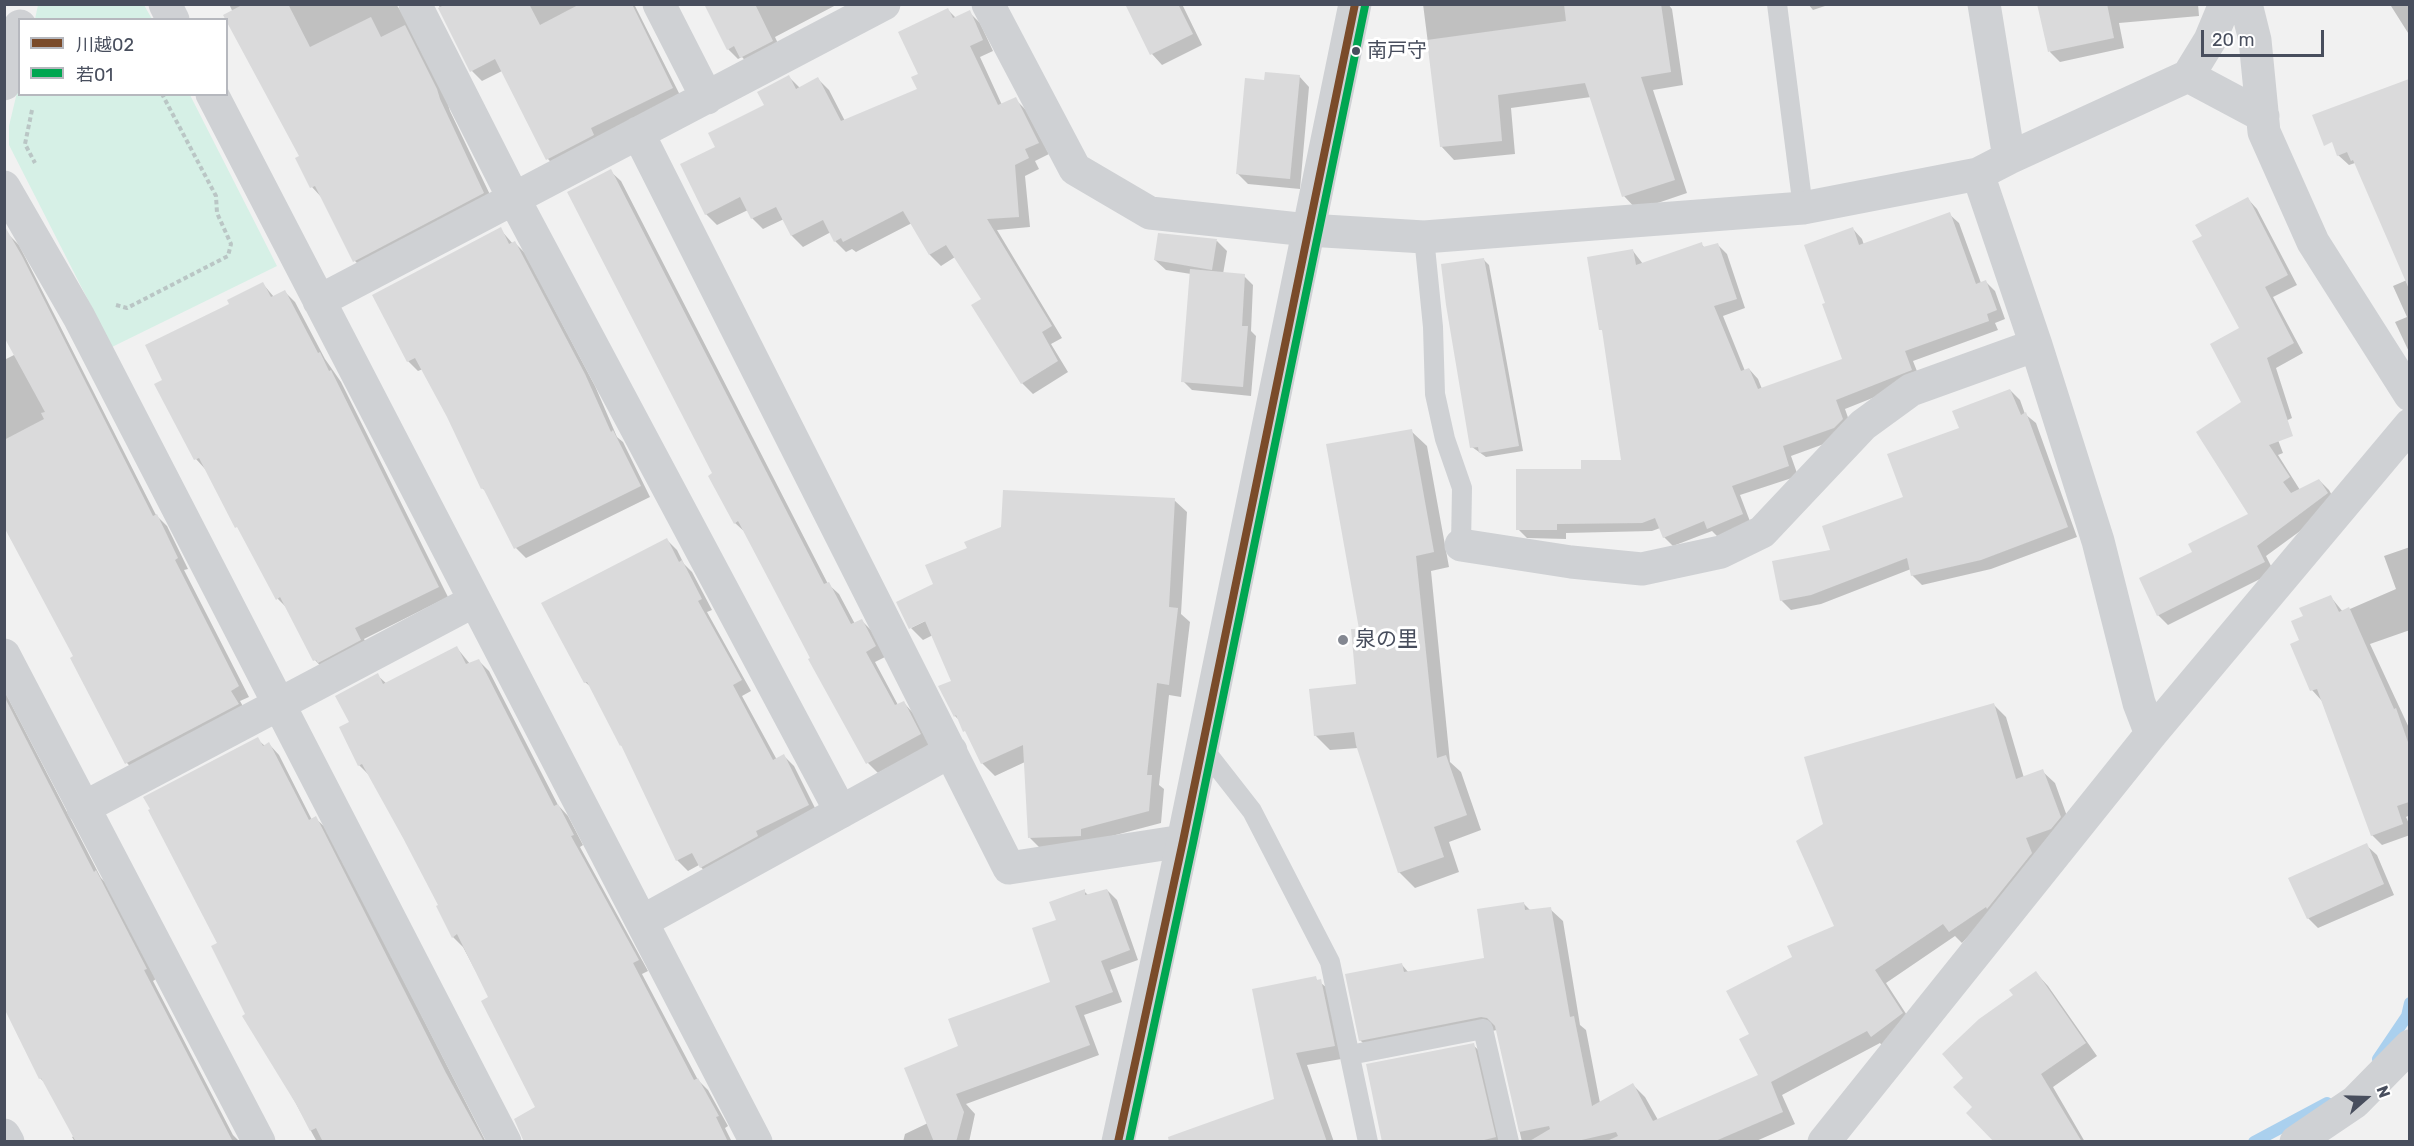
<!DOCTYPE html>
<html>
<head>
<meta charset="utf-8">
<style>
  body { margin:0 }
  #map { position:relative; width:2414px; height:1146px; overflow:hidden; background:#f1f1f1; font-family:Rubik,"Noto Sans JP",sans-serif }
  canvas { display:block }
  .frame { position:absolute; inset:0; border:6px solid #484e5d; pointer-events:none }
  .legend { position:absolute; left:18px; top:18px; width:210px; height:78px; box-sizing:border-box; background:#fff; border:2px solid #b6b8be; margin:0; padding:8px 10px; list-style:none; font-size:18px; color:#484e5d }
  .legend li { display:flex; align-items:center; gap:12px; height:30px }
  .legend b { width:30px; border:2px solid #b6b8be }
  .north { position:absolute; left:2336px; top:1068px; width:60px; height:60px; -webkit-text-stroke:4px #fff; paint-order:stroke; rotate:70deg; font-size:16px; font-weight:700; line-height:24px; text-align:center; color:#484e5d }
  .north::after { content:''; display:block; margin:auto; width:21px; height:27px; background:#484e5d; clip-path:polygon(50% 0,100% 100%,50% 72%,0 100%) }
  .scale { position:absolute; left:2201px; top:30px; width:123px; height:27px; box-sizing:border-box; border:3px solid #484e5d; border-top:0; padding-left:8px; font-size:18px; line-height:21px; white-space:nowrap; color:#484e5d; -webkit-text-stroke:4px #fff; paint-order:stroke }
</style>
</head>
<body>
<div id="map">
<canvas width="2414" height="1146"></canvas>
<div class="frame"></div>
<ul class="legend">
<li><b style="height:8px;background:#7a4b2a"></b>川越02</li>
<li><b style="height:8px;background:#00a651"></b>若01</li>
</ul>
<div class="north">N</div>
<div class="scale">20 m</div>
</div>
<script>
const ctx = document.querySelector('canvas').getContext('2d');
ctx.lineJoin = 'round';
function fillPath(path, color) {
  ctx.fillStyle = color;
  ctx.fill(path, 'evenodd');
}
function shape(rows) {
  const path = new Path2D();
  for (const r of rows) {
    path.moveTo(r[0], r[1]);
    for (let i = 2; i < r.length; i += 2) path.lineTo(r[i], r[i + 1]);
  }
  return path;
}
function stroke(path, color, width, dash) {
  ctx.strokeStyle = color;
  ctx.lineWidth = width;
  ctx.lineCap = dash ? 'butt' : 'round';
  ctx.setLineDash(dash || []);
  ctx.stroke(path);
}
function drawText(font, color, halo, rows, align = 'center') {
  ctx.font = font + ' Rubik,"Noto Sans JP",sans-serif';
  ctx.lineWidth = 6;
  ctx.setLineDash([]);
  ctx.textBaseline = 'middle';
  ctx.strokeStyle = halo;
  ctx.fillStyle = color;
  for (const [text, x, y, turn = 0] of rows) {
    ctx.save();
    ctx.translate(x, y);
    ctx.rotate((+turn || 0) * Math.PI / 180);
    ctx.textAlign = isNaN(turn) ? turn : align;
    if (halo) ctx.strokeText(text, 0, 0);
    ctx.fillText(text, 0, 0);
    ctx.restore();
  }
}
const green = shape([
  [38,5,144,5,152,19,35,19],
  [19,84,20,94,190,95,277,266,112,347,9,145,9,126]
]);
const shadow = shape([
  [229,4,396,4,408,22,447,101,450,111,494,203,365,271,355,261,323,199,312,187,301,157],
  [438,4,634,4,682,99,558,170,548,159,502,71,482,81,472,71],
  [706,4,838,4,775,37,782,52,752,68,742,57,738,59,728,49],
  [1127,4,1182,4,1202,45,1162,65,1152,54],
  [1423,4,1668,4,1672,9,1683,85,1653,90,1687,193,1637,210,1624,196,1591,97,1511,108,1515,154,1454,160,1441,146],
  [1808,4,1831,4,1813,10],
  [2046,4,2198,4,2199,16,2119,23,2124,48,2060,62,2050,52],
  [2394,4,2410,4,2410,36,2391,6],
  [948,10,956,18,969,12,980,23,993,51,980,57,1002,105,1015,99,1026,110,1049,154,1035,161,1039,169,1025,176,1030,227,997,230,1062,338,1051,344,1068,372,1033,394,1022,383,983,300,955,257,941,266,930,255,912,223,856,252,852,249,846,252,835,241,831,232,803,247,792,236,784,219,763,229,752,218,748,210,717,225,706,214,717,148,766,106,789,77,800,88,818,79,829,90,845,121,919,90,920,74],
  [1299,76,1309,87,1300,189,1248,184,1237,173],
  [2410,88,2410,354,2395,322,2407,317,2393,286,2407,280,2355,163,2349,165,2338,155,2324,116],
  [610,171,621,181,828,584,839,594,855,624,862,621,872,631,885,657,875,662,898,705,904,703,914,714,930,745,878,773,868,763,746,533,735,523,714,474],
  [2248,199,2257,209,2297,285,2273,297,2303,353,2276,368,2292,418,2273,427,2283,453,2278,455,2300,490,2319,480,2329,490,2337,504,2266,556,2274,572,2168,625,2158,615,2141,578,2194,553,2250,514,2243,403,2241,329,2204,236],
  [1949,214,1959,223,1981,283,1986,282,1995,291,2005,319,1995,323,1998,330,1913,361,1920,379,1845,409,1852,429,1843,437,1791,456,1798,476,1740,495,1751,524,1718,537,1712,531,1673,546,1664,537,1660,528,1652,531,1566,533,1566,539,1527,538,1518,529,1582,470,1623,461,1604,332,1601,329,1633,251,1643,264,1701,244,1705,248,1717,244,1727,254,1745,308,1723,316,1745,371,1749,369,1758,379,1762,389,1844,360,1827,304,1853,229,1862,239,1864,245],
  [500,229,513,244,515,243,525,253,595,386,617,437,623,442,650,497,526,558,516,548,487,492,482,488,448,416,423,369,418,371,408,361],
  [8,234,19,245,156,515,167,526,188,569,184,570,249,697,240,701,248,715,137,774,127,763,72,658,75,656,4,526,4,360,16,354],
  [1217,241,1227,251,1223,274,1244,276,1253,285,1251,331,1256,336,1251,396,1192,390,1183,381,1191,274,1166,270,1155,260],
  [1484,260,1489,265,1523,451,1486,457,1472,447],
  [263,284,274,297,285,292,295,302,325,359,341,382,448,597,364,639,370,650,325,671,315,660,288,609,278,599,206,470,196,459,164,380,231,305],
  [2010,390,2020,400,2025,414,2036,423,2077,537,1991,569,1922,585,1912,575,1911,569,1821,604,1791,610,1781,600,1832,551,1904,498,1961,429],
  [1411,431,1427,446,1449,567,1431,571,1450,762,1461,772,1481,830,1449,842,1459,872,1415,888,1399,872,1358,748,1330,750,1315,735,1358,686,1361,630],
  [1174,500,1187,512,1181,614,1190,622,1181,697,1169,695,1159,785,1164,789,1161,823,1093,841,1042,850,1030,838,1025,762,995,776,982,763,961,722,955,716,953,682,933,635,923,640,911,628],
  [667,540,677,550,684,564,692,572,712,610,707,612,751,691,742,696,777,760,784,756,794,766,819,816,711,878,699,865,688,871,677,860,625,749,621,745,592,688,585,682],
  [2410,547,2410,630,2370,644,2410,730,2410,815,2406,817,2410,826,2410,835,2382,845,2372,835,2322,701,2312,690,2301,641,2305,616,2330,596,2343,612,2396,589,2384,556],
  [457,648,470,664,478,660,489,671,558,805,568,816,583,845,580,847,648,971,642,974,698,1080,708,1090,728,1126,725,1128,732,1142,525,1142,537,1108,490,998,463,947,453,937,440,906,371,777,359,765,341,728,351,723,377,675,387,684],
  [4,690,101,878,106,883,156,979,153,981,233,1135,240,1142,75,1142,72,1137,74,1136,46,1084,40,1078,4,1006],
  [1994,705,2006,717,2024,778,2042,771,2055,783,2072,830,1962,943,1955,936,1886,983,1914,1026,1884,1048,1880,1043,1782,1095,1795,1124,1754,1142,1522,1142,1497,1030,1373,1053,1360,1040,1402,965,1409,973,1485,960,1524,904,1531,911,1550,909,1563,921,1580,1025,1586,1030,1600,1103,1633,1085,1645,1097,1658,1120,1760,1076,1751,1035,1794,957,1836,927,1825,824],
  [257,739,265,746,269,744,279,755,312,820,315,818,326,828,486,1142,317,1142,247,1014,219,943],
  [2366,845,2377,855,2394,895,2318,928,2308,918],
  [1107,890,1117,900,1138,960,1110,970,1122,1002,1084,1015,1099,1055,966,1104,975,1114,969,1142,903,1142,905,1134,928,1123,960,1047,1052,983,1058,921,1084,891,1089,896],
  [2036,973,2048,986,2097,1056,2053,1087,2085,1142,1996,1142,1975,1107,1965,1078,2015,996],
  [1315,978,1333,993,1347,1058,1307,1065,1334,1142,1188,1142,1276,1100],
  [1473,1045,1486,1057,1505,1142,1384,1142]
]);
const stream = shape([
  [2378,1059,2407,1016,2410,1003],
  [2254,1142,2327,1103]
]);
const building = shape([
  [244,4,288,4,310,47,371,17,381,37,405,25,437,89,440,99,484,193,353,262,315,186,310,188,295,158,299,156,223,15],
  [446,4,529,4,540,25,580,4,632,4,673,88,591,128,594,135,546,160,495,59,470,72,438,8],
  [704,4,755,4,773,41,740,58,734,46,727,50],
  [1125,4,1178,4,1193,34,1150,55],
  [1564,4,1661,4,1671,72,1641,77,1675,180,1622,197,1585,83,1498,95,1502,141,1440,147,1427,40,1566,21],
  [2037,4,2107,4,2114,38,2048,52],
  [948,8,953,18,970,10,983,40,970,46,998,105,1016,97,1039,143,1025,149,1029,158,1015,165,1019,217,987,219,1052,326,1042,332,1058,361,1021,384,971,305,981,299,946,245,929,255,903,211,843,242,841,238,834,242,823,220,791,236,776,207,751,219,740,197,705,215,680,164,715,147,708,133,764,105,757,92,789,75,796,89,818,77,841,121,917,89,911,77,918,74,898,32],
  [1265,72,1300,75,1290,179,1236,174,1245,78,1264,80],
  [2409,79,2409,289,2353,160,2351,161,2347,152,2337,156,2332,142,2324,146,2312,115],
  [611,169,824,584,829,582,851,624,862,619,876,646,866,652,895,705,904,701,921,734,866,764,808,659,810,658,738,521,734,524,708,476,712,473,567,192],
  [2248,197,2288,275,2265,287,2294,343,2267,358,2293,436,2269,445,2290,477,2283,482,2291,493,2319,479,2328,493,2257,546,2265,562,2157,616,2139,578,2192,552,2188,544,2248,514,2196,432,2241,402,2210,344,2239,328,2192,241,2202,236,2195,225],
  [1950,212,1976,284,1986,280,1997,310,1987,314,1989,321,1905,351,1912,370,1836,400,1843,419,1834,428,1783,446,1789,466,1732,486,1743,514,1707,529,1704,521,1663,538,1655,518,1642,523,1557,524,1557,530,1516,530,1516,469,1581,469,1581,460,1621,460,1602,330,1599,330,1587,257,1633,249,1636,265,1702,242,1703,247,1718,243,1737,299,1714,306,1741,371,1749,368,1758,389,1842,359,1822,304,1825,303,1804,245,1853,227,1859,245],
  [4,225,22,256,153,516,157,514,178,558,175,560,239,686,231,691,239,704,125,764,70,658,73,656,4,527,4,440,44,419,41,413,45,412,4,337],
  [501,227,509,244,515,241,585,374,611,432,613,430,641,486,514,549,483,488,481,489,447,417,415,358,407,362,372,295],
  [1158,233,1217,239,1212,270,1154,260],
  [1484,258,1519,446,1479,453,1478,447,1470,448,1446,305,1441,264],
  [1190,269,1245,274,1242,326,1248,326,1243,387,1181,382],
  [263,282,271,297,285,290,318,353,320,352,329,371,331,370,439,587,355,628,361,640,318,663,316,660,313,661,280,597,276,600,237,527,235,528,199,458,194,460,154,384,162,380,145,345,229,304,227,300],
  [2010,389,2021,415,2026,412,2068,527,1981,560,1911,576,1907,558,1811,595,1780,601,1772,561,1830,550,1822,526,1903,497,1887,454,1959,428,1952,411],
  [1412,429,1434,552,1416,556,1437,758,1446,755,1467,815,1434,827,1444,857,1398,873,1356,745,1354,732,1314,736,1309,689,1356,684,1351,629,1359,629,1326,444],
  [1003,490,1175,498,1169,607,1178,608,1169,685,1157,683,1147,775,1152,775,1149,811,1081,829,1081,836,1028,838,1023,745,981,764,965,731,963,732,956,715,954,717,938,686,951,681,925,621,909,629,896,602,933,584,925,565,967,548,964,542,1001,527],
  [667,538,679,562,682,560,702,599,698,601,742,680,733,685,773,760,784,754,809,805,756,831,758,836,700,868,692,853,676,861,621,745,620,746,587,682,584,683,541,603],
  [2331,595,2339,612,2349,607,2394,709,2396,708,2409,745,2409,802,2397,806,2403,824,2371,836,2317,689,2310,691,2290,644,2299,640,2291,621,2303,616,2299,608],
  [457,646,466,664,479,659,554,806,558,804,574,835,571,836,639,960,633,963,694,1080,698,1078,719,1116,716,1117,728,1142,524,1142,514,1119,535,1107,481,1001,488,997,457,934,452,938,436,906,438,905,403,838,362,764,358,766,339,727,349,722,335,696,378,673,383,684],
  [4,696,94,872,96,870,147,969,144,970,233,1142,76,1142,41,1078,39,1079,4,1008],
  [1994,703,2016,779,2043,769,2061,817,2051,829,2026,838,2032,853,1987,909,1986,907,1949,932,1943,924,1875,970,1903,1013,1871,1037,1867,1031,1771,1082,1783,1112,1713,1142,1605,1142,1618,1136,1616,1132,1573,1142,1528,1142,1550,1129,1549,1126,1519,1132,1495,1026,1487,1018,1481,1017,1359,1041,1345,974,1402,963,1404,972,1484,958,1477,909,1524,902,1525,910,1551,907,1570,1017,1574,1016,1592,1106,1633,1083,1653,1121,1758,1075,1739,1039,1749,1034,1726,991,1792,957,1787,946,1834,926,1796,841,1823,824,1804,757],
  [258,737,263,746,269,742,309,820,316,816,446,1073,484,1142,323,1142,316,1128,310,1131,296,1104,242,1016,245,1014,211,946,217,943,148,810,150,809,143,797],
  [2367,843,2384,884,2307,919,2288,878],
  [1085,889,1085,895,1107,889,1130,950,1101,961,1113,992,1075,1006,1090,1045,956,1094,964,1112,956,1142,934,1142,904,1068,958,1046,948,1019,1050,982,1032,928,1056,920,1049,902],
  [2036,971,2086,1043,2041,1074,2082,1142,1994,1142,1966,1113,1972,1107,1953,1087,1963,1078,1942,1054,1979,1019,2013,995,2009,990],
  [1316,976,1317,980,1321,979,1335,1046,1296,1053,1327,1142,1169,1142,1168,1137,1274,1099,1252,989],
  [1474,1043,1496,1137,1476,1142,1382,1142,1366,1064]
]);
const path = shape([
  [32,110,25,144,35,163],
  [116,305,127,308,228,256,231,244,217,213,216,196,162,94]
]);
const service = shape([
  [1777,4,1803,208],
  [1424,237,1433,327,1435,394,1445,439,1462,488,1461,545],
  [1202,747,1252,811,1330,962,1368,1142],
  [1350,1055,1483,1029,1509,1142]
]);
const minor = shape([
  [165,4,173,20],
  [415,4,514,199,841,812],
  [659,4,707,98],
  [988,4,1075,169,1150,213,1308,230,1424,237,1803,208,1978,174,2009,158,2188,76,2210,40,2225,4],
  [1984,4,2009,158],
  [2246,4,2255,40,2264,132,2313,242,2410,395],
  [2188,76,2263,116],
  [4,84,20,26],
  [212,94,756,1142],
  [638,133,1009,868,1183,841],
  [1978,174,2036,345,2098,541,2139,703,2151,734],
  [4,187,79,317,505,1142],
  [319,301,884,4],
  [1461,545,1571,562,1642,569,1721,552,1762,532,1863,425,1911,390,2036,345],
  [4,655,259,1142],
  [83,808,474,601],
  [643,921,951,751],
  [4,1135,8,1142],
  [1824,1142,2151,734,2410,425],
  [2296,1142,2355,1102,2410,1046]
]);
const tertiary = shape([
  [1118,1142,1183,841,1355,4]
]);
const bus1 = shape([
  [1118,1142,1183,841,1355,4]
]);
const bus2 = shape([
  [1129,1142,1193,843,1365,6]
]);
const markers = [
  [1356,51,5,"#484e5d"],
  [1343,640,6,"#838791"]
];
const busNames = [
  ["南戸守",1367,51]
];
const poiNames = [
  ["泉の里",1355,640]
];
fillPath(green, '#d6f0e6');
fillPath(shadow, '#0003');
stroke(stream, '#aad0ee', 12);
fillPath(building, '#dadadb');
stroke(path, '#bac6c5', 4, [4.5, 3]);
stroke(service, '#cfd1d4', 20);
stroke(minor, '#cfd1d4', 33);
stroke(tertiary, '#cfd1d4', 33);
stroke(bus1, '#7a4b2a', 8);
stroke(bus2, '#00a651', 8);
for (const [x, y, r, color] of markers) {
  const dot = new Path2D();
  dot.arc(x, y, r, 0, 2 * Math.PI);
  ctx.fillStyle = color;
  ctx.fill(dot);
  stroke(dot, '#fff', 2);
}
drawText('20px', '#484e5d', '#fff', busNames, 'left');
drawText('21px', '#484e5d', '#fff', poiNames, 'left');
</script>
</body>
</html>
